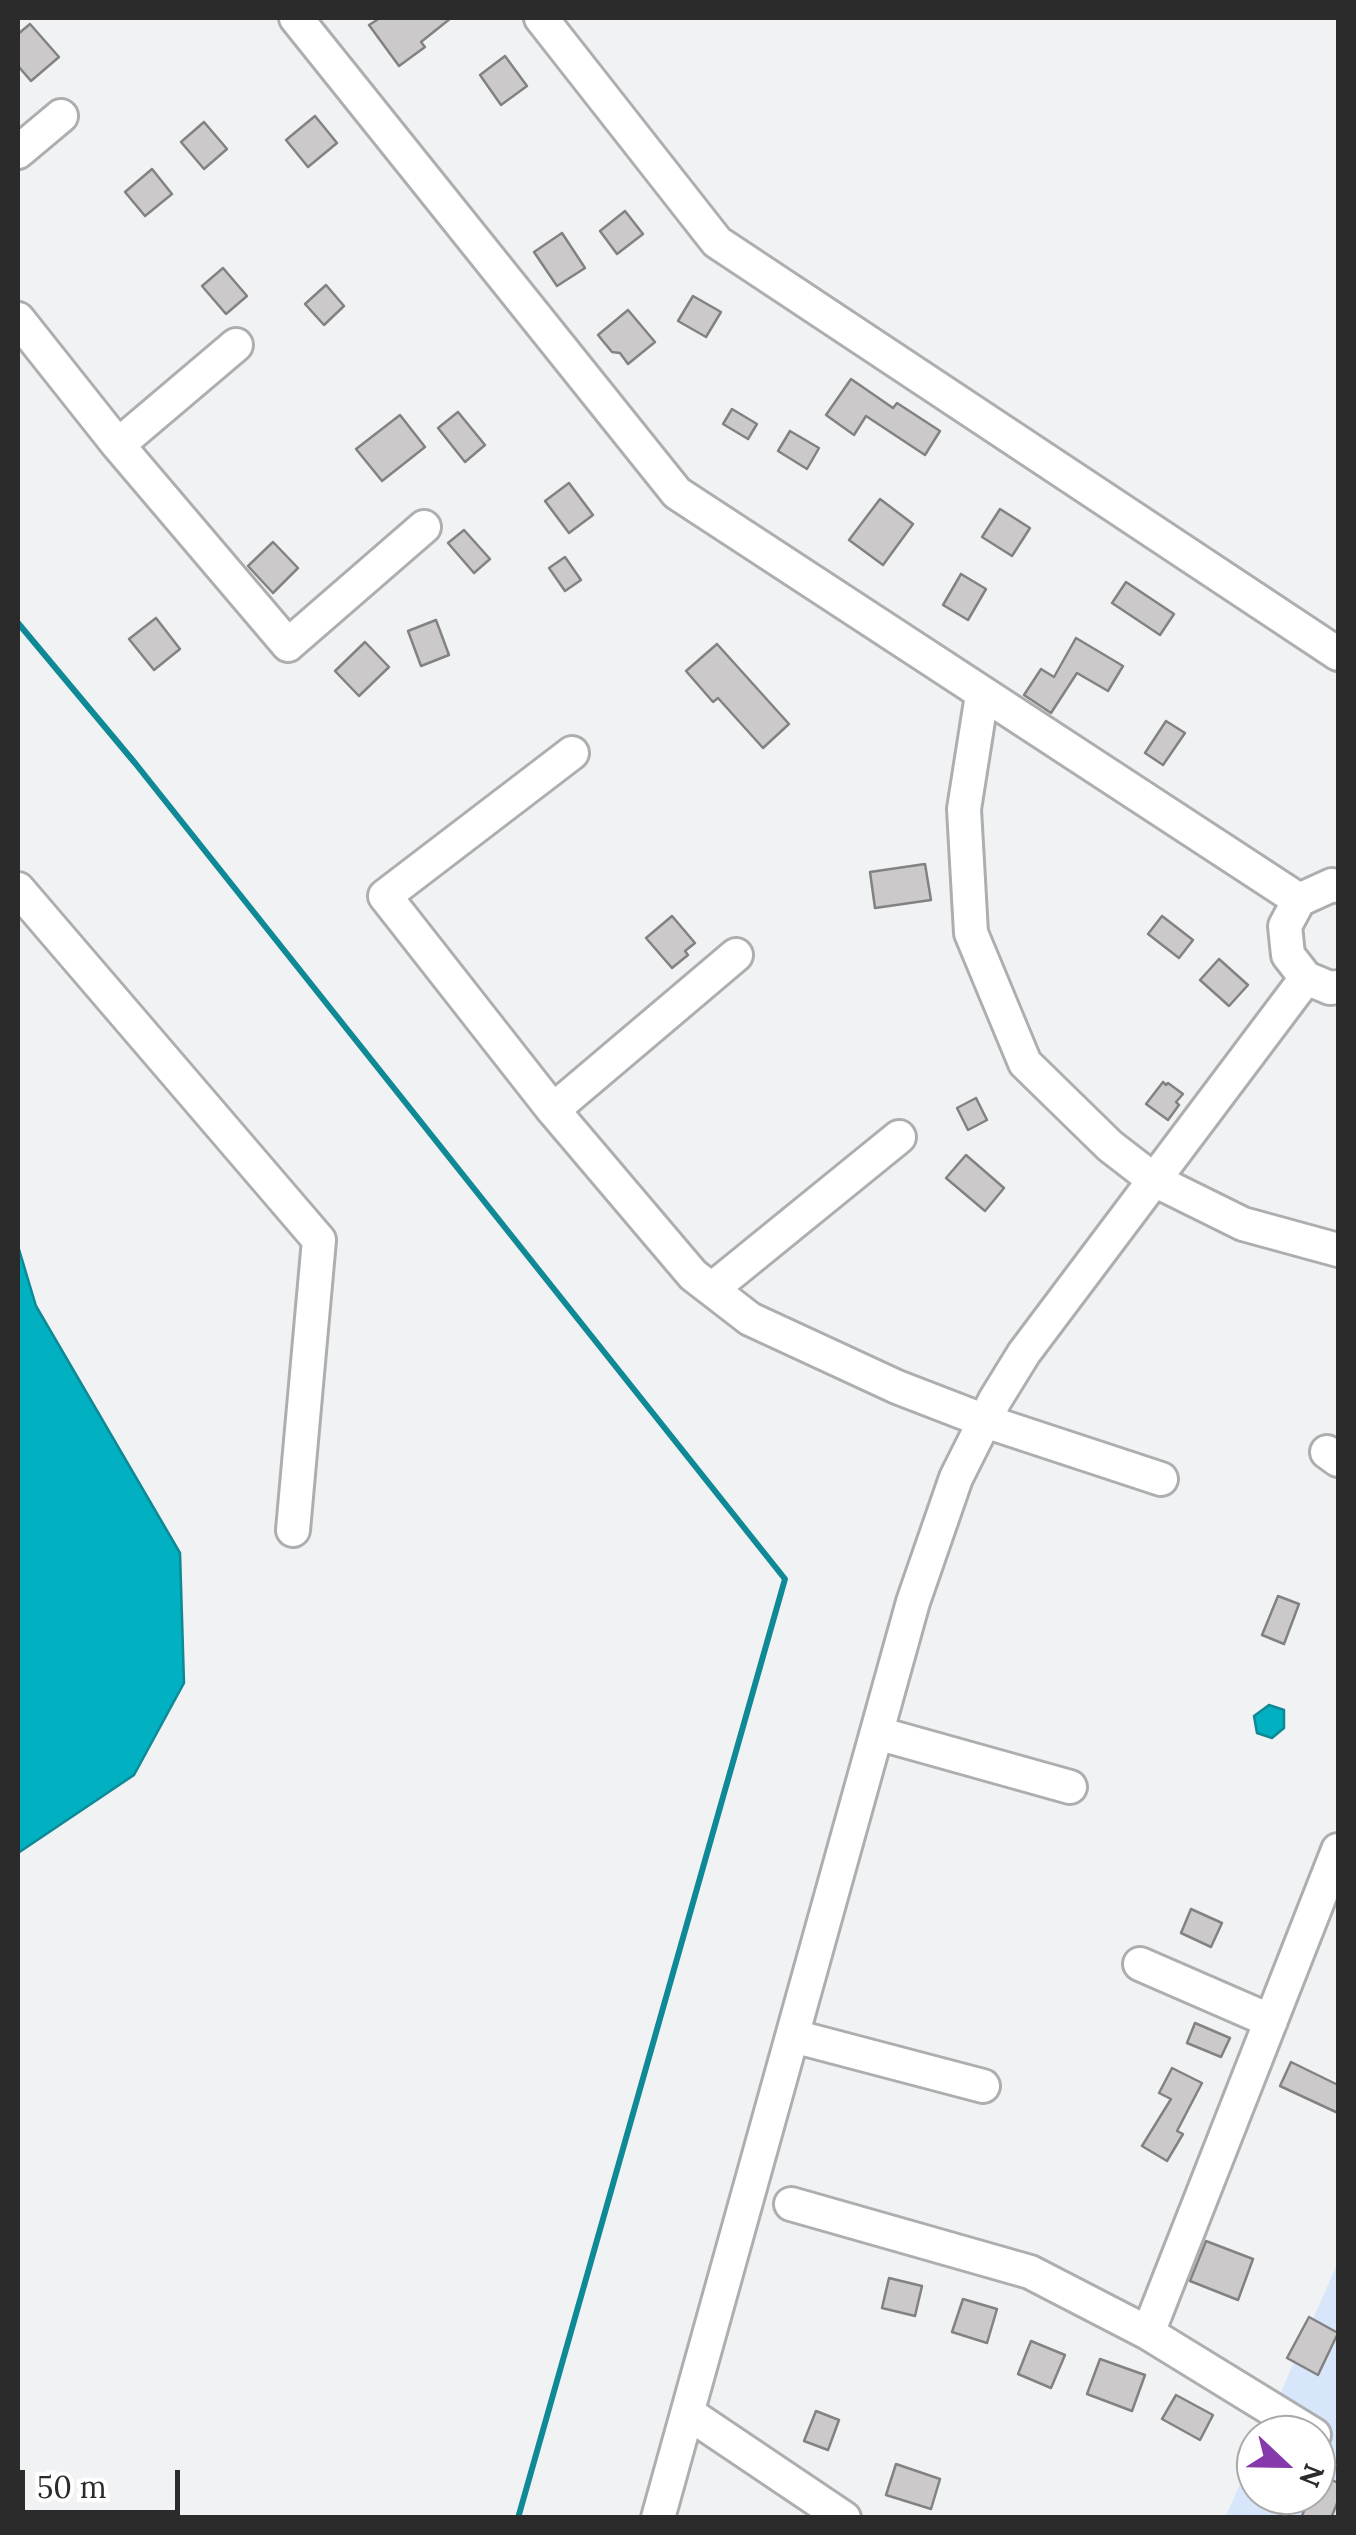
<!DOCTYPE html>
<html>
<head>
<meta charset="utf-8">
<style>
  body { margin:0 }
  #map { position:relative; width:1356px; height:2535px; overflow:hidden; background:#f1f2f3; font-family:Lora,serif }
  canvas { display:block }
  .frame { position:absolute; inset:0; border:20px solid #2b2b2b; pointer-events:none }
  .north { position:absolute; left:1236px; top:2415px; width:100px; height:100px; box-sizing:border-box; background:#fff; border:2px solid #aaa; border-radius:50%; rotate:112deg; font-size:28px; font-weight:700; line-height:40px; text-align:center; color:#2b2b2b }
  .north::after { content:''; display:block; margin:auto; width:35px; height:45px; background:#8539aa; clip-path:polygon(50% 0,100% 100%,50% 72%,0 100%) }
  .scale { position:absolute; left:20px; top:2470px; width:160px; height:45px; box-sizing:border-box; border:5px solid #2b2b2b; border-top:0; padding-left:12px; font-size:30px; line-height:35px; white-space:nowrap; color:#2b2b2b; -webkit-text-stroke:8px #fff; paint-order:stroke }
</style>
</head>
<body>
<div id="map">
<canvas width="1356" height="2535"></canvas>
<div class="frame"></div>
<div class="north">N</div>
<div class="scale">50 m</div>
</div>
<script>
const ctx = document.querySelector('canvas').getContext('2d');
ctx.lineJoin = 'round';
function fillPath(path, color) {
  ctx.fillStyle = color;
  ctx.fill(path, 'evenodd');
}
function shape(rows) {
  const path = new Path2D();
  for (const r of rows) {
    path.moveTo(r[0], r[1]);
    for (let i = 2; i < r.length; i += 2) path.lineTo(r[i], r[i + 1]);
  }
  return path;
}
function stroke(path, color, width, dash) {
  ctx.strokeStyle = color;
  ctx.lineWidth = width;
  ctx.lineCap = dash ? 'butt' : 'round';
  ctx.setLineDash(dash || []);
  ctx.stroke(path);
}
const green = shape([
  [1338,2262,1338,2517,1225,2518,1256,2448,1256,2495,1316,2495,1316,2435,1262,2435]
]);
const water = shape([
  [18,1246,36,1306,180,1553,184,1683,134,1775,18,1853,18,1246],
  [1269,1705,1284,1710,1284,1728,1272,1738,1257,1733,1254,1716,1269,1705]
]);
const stream = shape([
  [18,623,135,763,785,1579,518,2518]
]);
const building = shape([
  [380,18,451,18,421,42,425,47,399,66,369,25,380,18],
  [30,24,59,57,31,81,18,66,18,34,30,24],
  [505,56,527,86,501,105,480,75,505,56],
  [315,116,337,143,308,167,286,140,315,116],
  [204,122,227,149,204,169,181,142,204,122],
  [152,169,172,194,145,216,125,192,152,169],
  [625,211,643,234,617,254,600,231,625,211],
  [562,233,585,268,557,286,534,252,562,233],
  [223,268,247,296,226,314,202,286,223,268],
  [326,285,344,306,324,325,305,304,326,285],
  [693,296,721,312,706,337,678,321,693,296],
  [628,310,655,342,628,364,620,353,612,352,598,335,628,310],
  [851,379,893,408,897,403,940,431,925,455,866,416,854,435,826,415,851,379],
  [732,409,757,424,748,439,723,424,732,409],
  [458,412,485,445,465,462,438,428,458,412],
  [400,415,425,447,382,481,356,449,400,415],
  [790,431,819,448,807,469,778,451,790,431],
  [569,483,593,515,569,533,545,501,569,483],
  [880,499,913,524,883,565,849,540,880,499],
  [1000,509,1030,528,1012,556,982,537,1000,509],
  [464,530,490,559,474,573,448,543,464,530],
  [273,542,298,568,273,593,248,566,273,542],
  [565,557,581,580,565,591,549,568,565,557],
  [961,574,986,589,968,620,943,605,961,574],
  [1126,582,1174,614,1160,635,1112,603,1126,582],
  [156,618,180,649,154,670,129,639,156,618],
  [436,620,449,655,421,666,408,631,436,620],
  [1076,638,1123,666,1108,691,1077,673,1051,713,1024,695,1041,669,1054,677,1076,638],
  [365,642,389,667,359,696,335,671,365,642],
  [717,644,789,724,763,748,718,698,713,702,686,671,717,644],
  [1166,721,1185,733,1163,765,1145,753,1166,721],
  [925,864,931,900,875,908,870,872,925,864],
  [672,916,695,943,685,951,688,955,672,968,646,938,672,916],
  [1162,916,1193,940,1179,958,1148,934,1162,916],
  [1219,959,1248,985,1229,1006,1200,980,1219,959],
  [1163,1082,1166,1085,1168,1083,1183,1094,1176,1102,1179,1105,1168,1120,1146,1104,1163,1082],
  [976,1098,987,1120,968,1130,957,1108,976,1098],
  [966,1155,1004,1188,985,1211,946,1178,966,1155],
  [1278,1596,1299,1604,1284,1644,1262,1635,1278,1596],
  [1191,1909,1222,1923,1211,1947,1181,1933,1191,1909],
  [1195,2023,1230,2038,1221,2057,1187,2043,1195,2023],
  [1291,2062,1338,2085,1338,2113,1280,2086,1291,2062],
  [1172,2068,1202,2083,1177,2131,1183,2134,1167,2161,1142,2146,1171,2099,1159,2093,1172,2068],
  [1206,2241,1253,2259,1238,2300,1190,2281,1206,2241],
  [889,2278,922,2286,915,2316,882,2308,889,2278],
  [963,2299,997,2309,987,2343,952,2332,963,2299],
  [1309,2317,1338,2333,1318,2375,1287,2358,1309,2317],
  [1031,2341,1065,2355,1051,2388,1018,2374,1031,2341],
  [1100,2359,1145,2375,1132,2411,1087,2394,1100,2359],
  [1176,2395,1213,2415,1200,2440,1162,2419,1176,2395],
  [816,2411,839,2420,828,2450,804,2441,816,2411],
  [896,2464,940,2479,931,2509,886,2495,896,2464],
  [1320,2474,1338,2483,1338,2501,1331,2518,1301,2518,1311,2495,1316,2495,1316,2483,1320,2474]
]);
const minor = shape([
  [296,18,677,493,1299,900],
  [541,18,717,242,1338,654],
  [18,152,61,116],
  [18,319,118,445,288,645,424,527],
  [118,445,236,345],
  [982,695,964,809,971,933,1025,1063,1110,1146,1154,1180,1243,1224,1338,1250],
  [572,753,385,896,553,1110,693,1275,750,1319,897,1387,985,1421,1161,1479],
  [1338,886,1332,885,1299,900,1285,926,1288,955,1306,978,1330,988,1338,987],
  [18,889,319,1240,293,1530],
  [553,1110,736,955],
  [712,1289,899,1137],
  [1327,1452,1338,1460],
  [877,1733,1070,1787],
  [1140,1964,1271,2021],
  [793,2036,983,2086],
  [791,2204,1030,2272,1148,2333,1314,2435],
  [1148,2333,1338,1850],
  [688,2413,844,2518],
  [658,2518,913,1602,956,1478,995,1400,1024,1353,1306,978]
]);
fillPath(green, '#d7e6fb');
fillPath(water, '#01b1c2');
stroke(water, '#0e8995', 2.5);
stroke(stream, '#0e8995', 6);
fillPath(building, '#cbc9c9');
stroke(building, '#838282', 2.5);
stroke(minor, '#adaeaf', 38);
stroke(minor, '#fff', 32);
</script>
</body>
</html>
